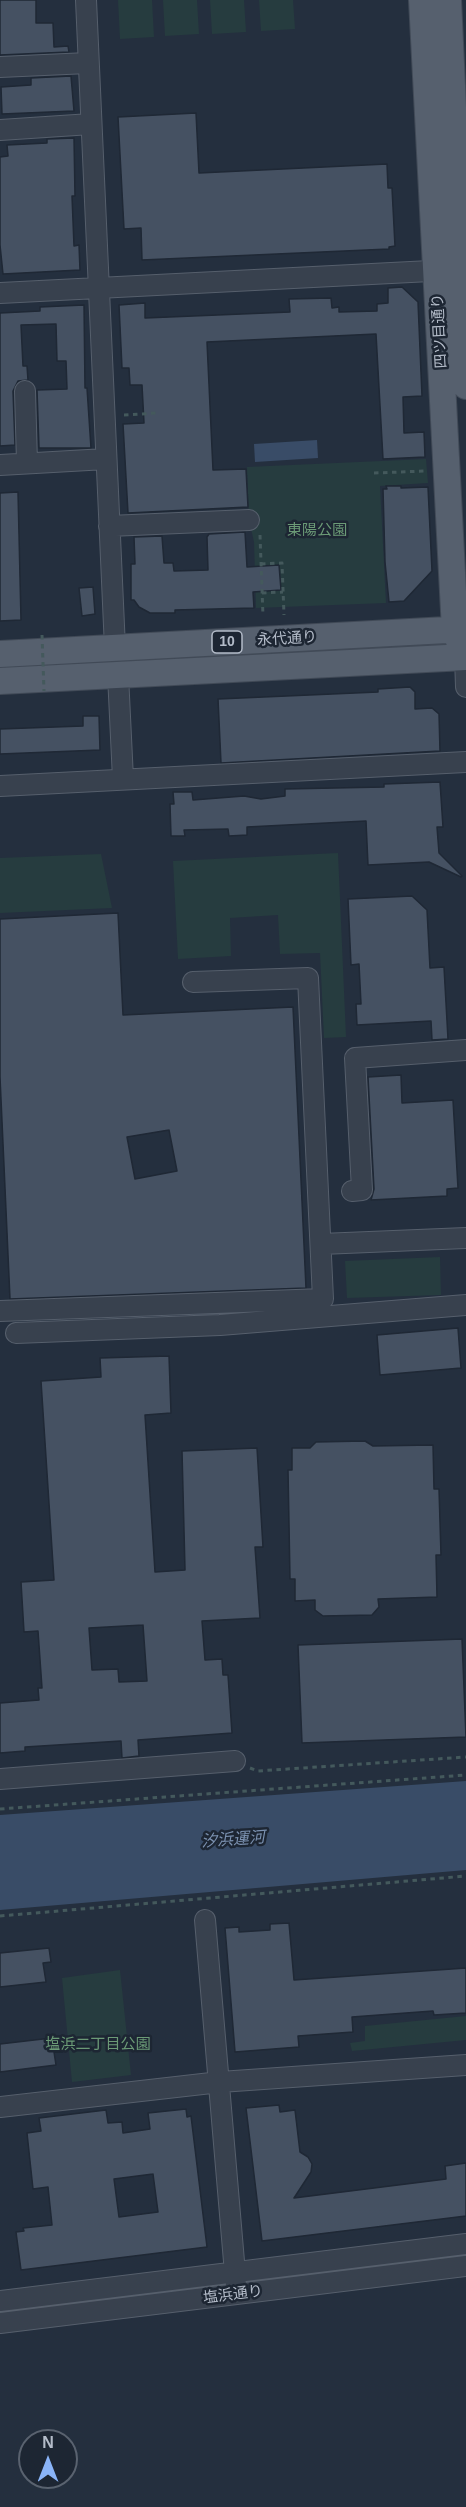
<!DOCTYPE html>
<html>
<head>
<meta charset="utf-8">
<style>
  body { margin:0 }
  #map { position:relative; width:466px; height:2507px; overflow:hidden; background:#242f3e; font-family:Arial,sans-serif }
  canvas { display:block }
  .north { position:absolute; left:18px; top:2429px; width:60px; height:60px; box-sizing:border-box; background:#1d2633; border:2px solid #59626f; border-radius:50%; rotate:0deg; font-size:16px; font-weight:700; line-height:24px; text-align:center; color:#b4bcc9 }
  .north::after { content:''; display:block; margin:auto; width:21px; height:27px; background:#8ab4f8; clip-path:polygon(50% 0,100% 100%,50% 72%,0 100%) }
</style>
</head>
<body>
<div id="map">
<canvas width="466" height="2507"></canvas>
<div class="north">N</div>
</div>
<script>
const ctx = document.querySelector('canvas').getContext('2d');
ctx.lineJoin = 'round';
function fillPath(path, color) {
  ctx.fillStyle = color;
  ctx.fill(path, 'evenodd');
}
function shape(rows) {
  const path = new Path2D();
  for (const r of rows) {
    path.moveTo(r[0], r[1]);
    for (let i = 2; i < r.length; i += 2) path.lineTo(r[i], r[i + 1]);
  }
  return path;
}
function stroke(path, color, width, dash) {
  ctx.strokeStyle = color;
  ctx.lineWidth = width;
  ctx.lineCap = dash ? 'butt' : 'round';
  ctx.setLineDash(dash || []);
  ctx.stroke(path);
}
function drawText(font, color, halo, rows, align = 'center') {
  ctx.font = font + ' Arial,"Noto Sans JP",sans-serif';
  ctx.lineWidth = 5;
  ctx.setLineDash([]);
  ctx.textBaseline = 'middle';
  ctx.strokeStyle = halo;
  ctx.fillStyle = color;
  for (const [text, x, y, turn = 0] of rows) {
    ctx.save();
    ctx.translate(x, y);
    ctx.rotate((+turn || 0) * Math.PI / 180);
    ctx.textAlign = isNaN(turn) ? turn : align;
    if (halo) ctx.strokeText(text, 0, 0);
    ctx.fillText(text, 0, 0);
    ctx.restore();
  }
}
const green = shape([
  [118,0,152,0,154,37,120,39],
  [163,0,197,0,199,34,165,36],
  [210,0,244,0,246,32,212,34],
  [259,0,293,0,295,29,261,31],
  [426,459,428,483,380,486,386,603,256,608,254,542,249,520,247,467],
  [338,853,346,1037,324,1038,320,953,280,954,278,915,230,918,231,956,178,959,173,861],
  [101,854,112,908,0,913,0,858],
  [440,1257,441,1295,347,1298,345,1261],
  [120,1970,131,2075,72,2082,62,1978],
  [466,2016,466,2040,352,2051,350,2043,365,2041,365,2026],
  [466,2254,466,2258,265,2282,265,2279],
  [202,2286,203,2290,0,2314,0,2310]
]);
const water = shape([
  [317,440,318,458,255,462,254,444],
  [466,1781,466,1870,0,1910,0,1815]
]);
const building = shape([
  [0,0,36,0,36,23,53,23,54,47,68,46,69,52,0,55,0,0],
  [71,76,74,111,2,114,1,87,31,85,31,78,71,76],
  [196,113,199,173,387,164,388,188,392,188,395,246,389,247,389,249,142,260,141,228,124,229,118,117,196,113],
  [74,138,75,196,72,196,74,246,79,245,80,270,3,274,0,245,0,157,8,156,7,145,47,143,47,139,74,138],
  [402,287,418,302,422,396,403,397,404,433,424,432,425,457,383,459,376,334,207,342,213,470,246,469,248,507,128,513,123,424,144,423,142,385,130,385,129,368,122,368,119,305,145,303,145,318,290,312,289,299,331,298,332,308,339,307,339,312,377,311,377,304,388,303,388,288,402,287],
  [84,305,85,388,87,388,91,448,39,448,37,390,67,389,66,361,57,361,56,324,21,325,23,366,27,366,28,380,18,381,13,391,15,445,0,446,0,313,40,311,40,307,84,305],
  [386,486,401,486,401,488,428,487,432,571,404,601,389,602,385,562,383,489,387,489,386,486],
  [18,492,21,620,0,621,0,493,18,492],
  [245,532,247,567,279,565,281,590,253,592,254,608,175,610,175,613,150,613,139,607,134,600,131,600,131,564,135,564,134,537,162,536,164,563,173,563,174,571,208,570,207,537,209,534,245,532],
  [93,587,95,614,82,616,79,588,93,587],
  [410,687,415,692,415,709,432,708,439,714,440,751,221,763,218,699,378,692,378,689,410,687],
  [83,716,99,716,100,750,0,754,0,729,83,726,83,716],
  [440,782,443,827,437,827,439,853,462,876,461,877,429,862,368,865,366,821,247,827,247,835,229,836,228,829,184,830,185,836,171,836,170,804,174,804,173,792,192,792,193,800,244,796,261,799,285,796,285,789,384,787,384,784,440,782],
  [412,896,427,910,430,968,444,967,448,1039,432,1040,431,1021,357,1025,356,1004,361,1004,359,964,351,965,348,899,412,896],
  [118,913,123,1015,293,1007,306,1288,10,1299,0,1077,0,919,118,913],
  [169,1130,177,1171,135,1179,127,1137,169,1130],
  [401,1075,402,1103,453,1100,458,1188,447,1189,447,1196,371,1200,374,1189,368,1077,401,1075],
  [458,1328,461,1368,380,1375,377,1335,458,1328],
  [169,1356,171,1413,145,1415,155,1572,185,1570,182,1451,257,1448,263,1547,255,1547,260,1618,202,1621,205,1660,222,1659,223,1675,228,1675,232,1733,138,1740,139,1756,122,1758,121,1741,25,1747,25,1751,0,1753,0,1703,39,1700,38,1688,42,1688,38,1631,24,1632,21,1582,54,1580,41,1381,101,1377,100,1358,169,1356],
  [143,1625,147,1681,119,1682,118,1669,92,1670,89,1628,143,1625],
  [365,1441,373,1446,433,1445,434,1489,439,1489,441,1555,436,1555,437,1597,378,1599,379,1607,372,1615,323,1616,315,1610,315,1600,295,1601,295,1579,290,1579,288,1470,292,1470,292,1448,310,1448,316,1442,365,1441],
  [462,1639,466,1737,302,1743,298,1645,462,1639],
  [289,1923,294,1980,466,1968,466,2013,434,2015,433,2011,352,2017,353,2032,298,2036,299,2047,235,2052,225,1928,239,1927,239,1932,270,1930,270,1924,289,1923],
  [49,1948,51,1962,43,1963,46,1982,0,1987,0,1953,49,1948],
  [60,2037,62,2052,54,2052,56,2065,0,2072,0,2044,60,2037],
  [279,2105,280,2112,295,2110,300,2152,308,2157,312,2164,311,2172,294,2198,446,2179,445,2166,466,2163,466,2216,262,2241,246,2108,279,2105],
  [186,2109,187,2117,191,2116,207,2247,21,2270,16,2232,24,2231,23,2228,52,2225,48,2187,33,2189,27,2133,41,2131,39,2118,106,2110,108,2123,122,2122,123,2133,150,2129,148,2113,186,2109],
  [153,2174,158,2212,119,2217,114,2179,153,2174]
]);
const path = shape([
  [124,415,157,413],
  [374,473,426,471],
  [260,535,263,616],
  [261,564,282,563,284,615],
  [262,593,283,592],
  [250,1768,258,1771,466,1757],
  [0,1809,466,1775],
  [0,1916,466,1876]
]);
const minor = shape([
  [86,0,115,648],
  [0,67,88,63],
  [0,130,91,124],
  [0,293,450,270],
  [25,391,27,463],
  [0,465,106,459],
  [109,526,249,520],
  [465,657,466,687],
  [118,675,123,779],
  [0,786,466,762],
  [352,1191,362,1190,355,1058,466,1050],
  [321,1244,466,1238],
  [0,1311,323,1299,308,978,193,982],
  [16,1333,220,1325,466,1305],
  [0,1779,235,1761],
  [205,1920,236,2285],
  [0,2107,220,2082,466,2065],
  [0,2301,466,2244],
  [0,2323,466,2266]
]);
const major = shape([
  [422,0,455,630,465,657],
  [448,0,466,386],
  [0,654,466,629],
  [0,681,466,657]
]);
const pathBridge = shape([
  [42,635,44,691]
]);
const shields = [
  [227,642,30]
];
const shieldNames = [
  ["10",227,642]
];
const streetNames = [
  ["四ツ目通り",440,331,-93],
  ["永代通り",287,639,-3],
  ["塩浜通り",233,2295,-7]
];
const parkNames = [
  ["東陽公園",317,531],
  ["塩浜二丁目公園",98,2045]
];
const waterNames = [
  ["汐浜運河",233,1840,-4]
];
fillPath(green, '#263c3f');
fillPath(water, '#394c67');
fillPath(building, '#455162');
stroke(building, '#1f2835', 1.5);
stroke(minor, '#565f6c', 22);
stroke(major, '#414a57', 28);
stroke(path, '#44595c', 3, [4.5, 4.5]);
stroke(minor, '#38414e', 20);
stroke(major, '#56606e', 26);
stroke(pathBridge, '#44595c', 3, [4.5, 4.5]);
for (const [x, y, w] of shields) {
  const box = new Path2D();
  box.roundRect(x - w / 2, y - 11, w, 22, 4.5);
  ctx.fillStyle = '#1d2633';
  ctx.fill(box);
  stroke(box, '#b4bcc9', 1.5);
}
drawText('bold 14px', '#b4bcc9', null, shieldNames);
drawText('15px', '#b4bcc9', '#1d2633', streetNames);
drawText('15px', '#6b9a76', '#1d2633', parkNames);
drawText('italic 16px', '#7c92b1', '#1d2633', waterNames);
</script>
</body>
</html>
